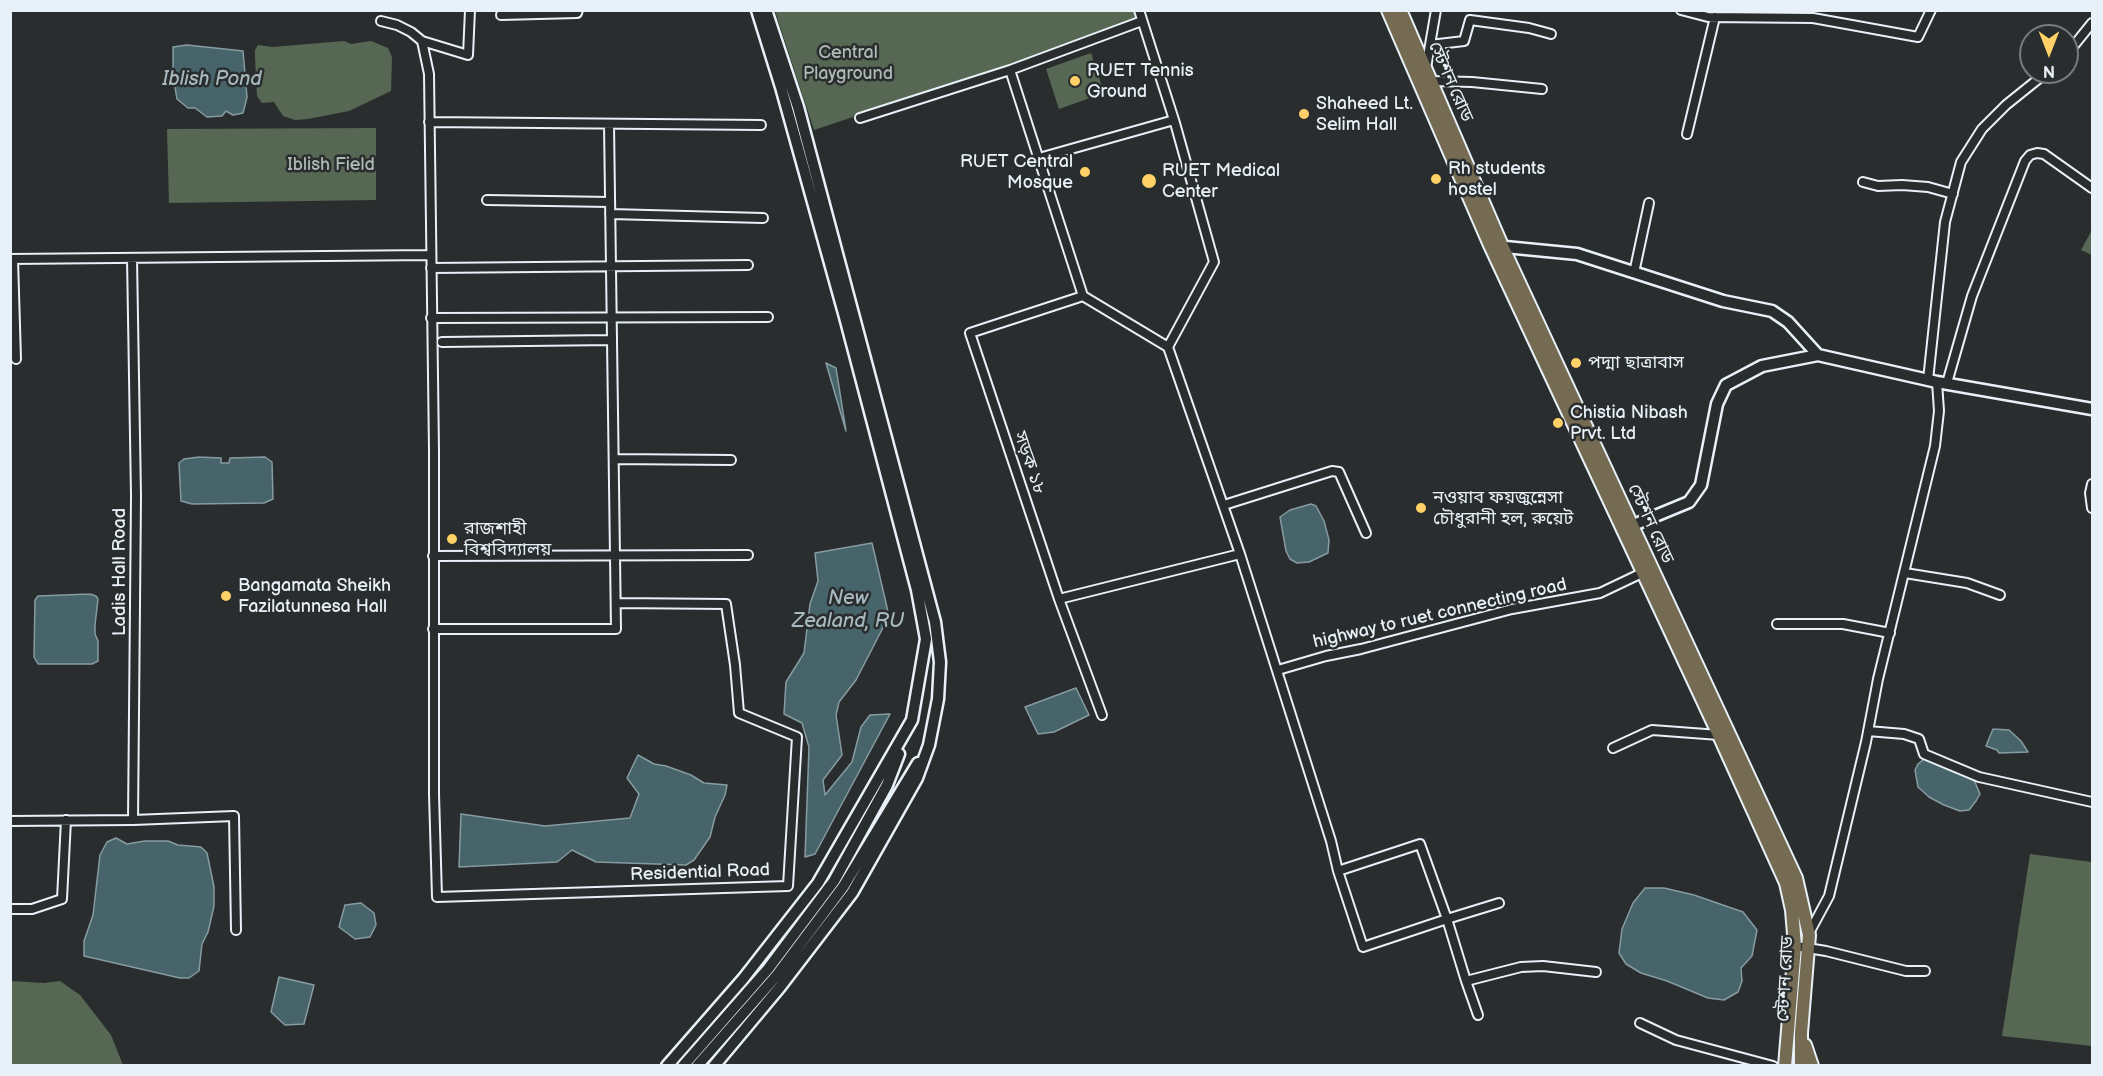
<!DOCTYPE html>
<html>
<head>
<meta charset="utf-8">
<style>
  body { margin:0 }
  #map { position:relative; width:2103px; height:1076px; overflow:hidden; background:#2a2d2e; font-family:"Balsamiq Sans",sans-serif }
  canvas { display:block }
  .frame { position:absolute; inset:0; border:12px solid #e8f1f8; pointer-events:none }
  .north { position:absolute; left:2019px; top:24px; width:60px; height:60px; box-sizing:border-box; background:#2a2d2e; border:2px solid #767b7f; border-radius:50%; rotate:180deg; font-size:16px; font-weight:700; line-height:24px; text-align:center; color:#e8f1f8 }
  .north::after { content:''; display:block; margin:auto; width:21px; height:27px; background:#ffd166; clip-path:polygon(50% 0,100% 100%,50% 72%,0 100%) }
</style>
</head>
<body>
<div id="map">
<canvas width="2103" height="1076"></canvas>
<div class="frame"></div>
<div class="north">N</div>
</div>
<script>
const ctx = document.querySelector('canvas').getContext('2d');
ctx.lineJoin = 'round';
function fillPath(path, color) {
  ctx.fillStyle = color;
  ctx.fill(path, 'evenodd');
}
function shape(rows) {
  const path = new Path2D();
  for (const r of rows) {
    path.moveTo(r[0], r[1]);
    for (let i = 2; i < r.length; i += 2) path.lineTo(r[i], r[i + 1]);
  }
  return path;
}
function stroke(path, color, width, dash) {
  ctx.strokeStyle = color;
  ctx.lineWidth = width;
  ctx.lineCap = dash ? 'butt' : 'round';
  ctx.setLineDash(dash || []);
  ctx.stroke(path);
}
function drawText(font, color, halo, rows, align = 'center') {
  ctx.font = font + ' "Balsamiq Sans","Noto Sans Bengali",sans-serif';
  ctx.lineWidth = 5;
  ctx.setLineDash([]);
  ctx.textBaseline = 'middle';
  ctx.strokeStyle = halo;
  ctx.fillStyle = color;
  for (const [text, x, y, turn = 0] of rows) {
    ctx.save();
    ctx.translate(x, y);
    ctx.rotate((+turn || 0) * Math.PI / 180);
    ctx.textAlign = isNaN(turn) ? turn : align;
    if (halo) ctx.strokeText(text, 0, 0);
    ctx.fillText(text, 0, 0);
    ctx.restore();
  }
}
const green = shape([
  [1139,10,1142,21,814,130,775,11],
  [344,41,351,44,371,41,388,48,392,57,391,91,349,111,308,119,295,120,283,116,274,102,262,103,257,96,255,57,255,50,258,45,273,47],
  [1091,53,1104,93,1059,109,1046,69],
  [376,128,376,200,169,203,167,129],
  [2092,230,2092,255,2081,250],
  [2030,854,2092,862,2092,1046,2002,1036],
  [11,981,44,983,60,981,80,995,111,1035,123,1065,11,1065]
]);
const water = shape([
  [187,45,243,51,247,97,243,113,233,115,226,111,222,116,207,117,195,108,188,108,177,99,173,75,173,47,187,45],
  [826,363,836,368,846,431,826,363],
  [199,457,221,458,221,463,229,463,230,458,265,457,272,462,273,499,264,503,192,504,181,501,179,463,184,459,199,457],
  [1311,504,1316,506,1324,521,1329,540,1328,553,1309,562,1297,563,1290,559,1286,551,1280,517,1290,510,1311,504],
  [872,543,889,616,856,680,839,702,836,715,842,755,823,780,825,795,852,762,861,727,870,715,890,714,815,854,805,857,809,747,802,723,784,714,786,682,804,653,810,604,818,581,815,553,872,543],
  [90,594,96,596,98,599,95,625,95,634,98,641,98,661,92,664,38,664,34,657,35,600,38,596,90,594],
  [1076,688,1089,715,1054,732,1038,734,1025,707,1076,688],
  [1993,729,2009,730,2021,741,2028,752,1999,753,1997,750,1986,746,1993,729],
  [638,755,654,764,666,766,691,775,704,783,727,785,725,795,715,817,710,837,694,860,686,865,596,862,572,850,557,862,459,867,461,814,545,826,630,818,639,794,627,778,638,755],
  [1924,759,1940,763,1974,780,1980,794,1976,801,1969,810,1960,811,1944,805,1929,797,1918,787,1915,770,1918,764,1924,759],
  [116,838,127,844,145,841,168,841,178,845,201,847,207,853,214,887,214,906,208,932,202,944,199,971,189,978,180,978,84,956,84,941,93,915,100,855,107,842,116,838],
  [1645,888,1664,888,1694,895,1743,912,1757,930,1752,956,1741,968,1742,981,1738,992,1724,1000,1708,998,1667,981,1641,973,1626,964,1619,953,1622,929,1633,903,1645,888],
  [361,903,374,913,376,925,370,937,355,939,339,927,345,905,361,903],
  [279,977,314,985,304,1024,285,1025,271,1012,279,977]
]);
const street = shape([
  [1139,10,1175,123,1214,262,1168,347],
  [1681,10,1708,17,1813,18,1918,37,1931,10],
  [501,15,577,13,578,10],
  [381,21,397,25,411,32,422,41,429,74,434,451,434,794,437,897,788,886,797,737,739,713,735,665,726,604,616,603],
  [422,41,468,55,470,10],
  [1430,45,1464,41,1470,20,1529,28,1551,34],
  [2067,54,2092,23],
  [1426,68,1436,10],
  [1010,70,1083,296,1168,347,1240,554,1331,841,1338,871],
  [1431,81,1472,82,1542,89],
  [860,118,1010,70,1142,21],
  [429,122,761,125],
  [1687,134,1715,17],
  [1039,158,1174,120],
  [1863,182,1878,186,1902,185,1928,187,1953,194],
  [487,200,610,202],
  [610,214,763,218],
  [10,259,430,255],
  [13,259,16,359],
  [431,268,748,265],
  [1634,273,1649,203],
  [1083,296,970,333,1059,599,1102,715],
  [431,318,768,317],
  [442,342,612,340],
  [1928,380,1945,222,1961,162,1982,129,2006,105,2047,72],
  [1947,383,1972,296,2025,161,2030,155,2037,153,2044,154,2092,188],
  [614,459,731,460],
  [2092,484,2090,493,2092,508],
  [1224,505,1332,471,1339,472,1366,533],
  [433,556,748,555],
  [1905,573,1967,583,2000,595],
  [1059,599,1240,554],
  [1777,624,1843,624,1890,633],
  [433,629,616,629,609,124],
  [1278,670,1326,656,1361,649,1512,609,1600,593,1642,573],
  [1868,731,1904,734,1919,739,1924,754,1979,777,2092,802],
  [1613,748,1652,730,1719,735],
  [133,820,234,816,236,930],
  [10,821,133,820,136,496,132,258],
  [1499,903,1447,919,1363,947,1338,871,1420,844,1447,919,1466,981,1521,967,1543,966,1596,972],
  [10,909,32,909,62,899,66,820],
  [1809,933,1829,896,1866,742,1878,679,1935,446,1939,411,1937,382],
  [1795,946,1826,951,1906,971,1925,971],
  [1466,981,1478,1015],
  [1640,1023,1676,1040,1773,1066]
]);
const secondary = shape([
  [1495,246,1577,254,1723,301,1772,311,1788,322,1818,355,1937,382,2092,409],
  [1631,526,1689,502,1701,485,1717,404,1726,385,1762,366,1818,355],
  [667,1066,743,979,818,883,912,720,926,639,917,590,845,317,781,87,757,10],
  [683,1066,768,969,834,881,887,785,899,754],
  [697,1066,777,975,843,887,918,763],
  [714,1066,780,987,852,893,917,778,929,745,938,699,940,662,935,622,798,107,766,10]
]);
const primary = shape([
  [1388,10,1490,245,1719,735,1786,883,1792,910,1795,946,1785,1066],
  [1400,10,1502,246,1796,878,1809,935,1801,1033,1801,1066],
  [1805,1045,1812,1066]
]);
const markers = [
  [1075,81,6,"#ffd166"],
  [1304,114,6,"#ffd166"],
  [1085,172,6,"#ffd166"],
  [1436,179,6,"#ffd166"],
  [1149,181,8,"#ffd166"],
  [1576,363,6,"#ffd166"],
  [1558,423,6,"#ffd166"],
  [1421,508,6,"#ffd166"],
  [452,539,6,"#ffd166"],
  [226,596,6,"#ffd166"]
];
const parkNames = [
  ["Central",848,53],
  ["Playground",848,74],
  ["Iblish Field",331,165]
];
const poiNames = [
  ["RUET Tennis",1087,71],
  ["Ground",1087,92],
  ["Shaheed Lt.",1316,104],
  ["Selim Hall",1316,125],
  ["RUET Central",1073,162,"right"],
  ["Mosque",1073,183,"right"],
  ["Rh students",1448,169],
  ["hostel",1448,190],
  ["RUET Medical",1162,171],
  ["Center",1162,192],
  ["পদ্মা ছাত্রাবাস",1588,363],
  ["Chistia Nibash",1570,413],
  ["Prvt. Ltd",1570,434],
  ["নওয়াব ফয়জুন্নেসা",1433,498],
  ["চৌধুরানী হল, রুয়েট",1433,519],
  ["রাজশাহী",464,529],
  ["বিশ্ববিদ্যালয়",464,550],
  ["Bangamata Sheikh",238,586],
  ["Fazilatunnesa Hall",238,607]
];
const streetNames = [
  ["স্টেশন রোড",1450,82,66],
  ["সড়ক ১৮",1029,463,71],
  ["স্টেশন রোড",1650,524,65],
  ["Ladis Hall Road",120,572,-90],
  ["highway to ruet connecting road",1440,614,-13],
  ["Residential Road",700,873,-2],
  ["স্টেশন রোড",1786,979,-87]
];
const waterNames = [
  ["Iblish Pond",212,80],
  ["New",848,599],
  ["Zealand, RU",848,622]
];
fillPath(green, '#566853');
fillPath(water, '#466469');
stroke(water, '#879ca2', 1.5);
stroke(street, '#e8f1f8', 12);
stroke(secondary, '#e8f1f8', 15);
stroke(primary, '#e8f1f8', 16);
stroke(street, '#2a2d2e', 8);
stroke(secondary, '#2a2d2e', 10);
stroke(primary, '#746b52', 12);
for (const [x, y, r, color] of markers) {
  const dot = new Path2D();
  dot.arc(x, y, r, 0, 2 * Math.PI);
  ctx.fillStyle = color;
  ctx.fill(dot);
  stroke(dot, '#2a2d2e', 2);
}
drawText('18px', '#aebab6', '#2a2d2e', parkNames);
drawText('18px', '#e8f1f8', '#2a2d2e', poiNames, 'left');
drawText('18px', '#e8f1f8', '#2a2d2e', streetNames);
drawText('italic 20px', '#a7b9bf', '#2a2d2e', waterNames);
</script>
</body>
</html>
